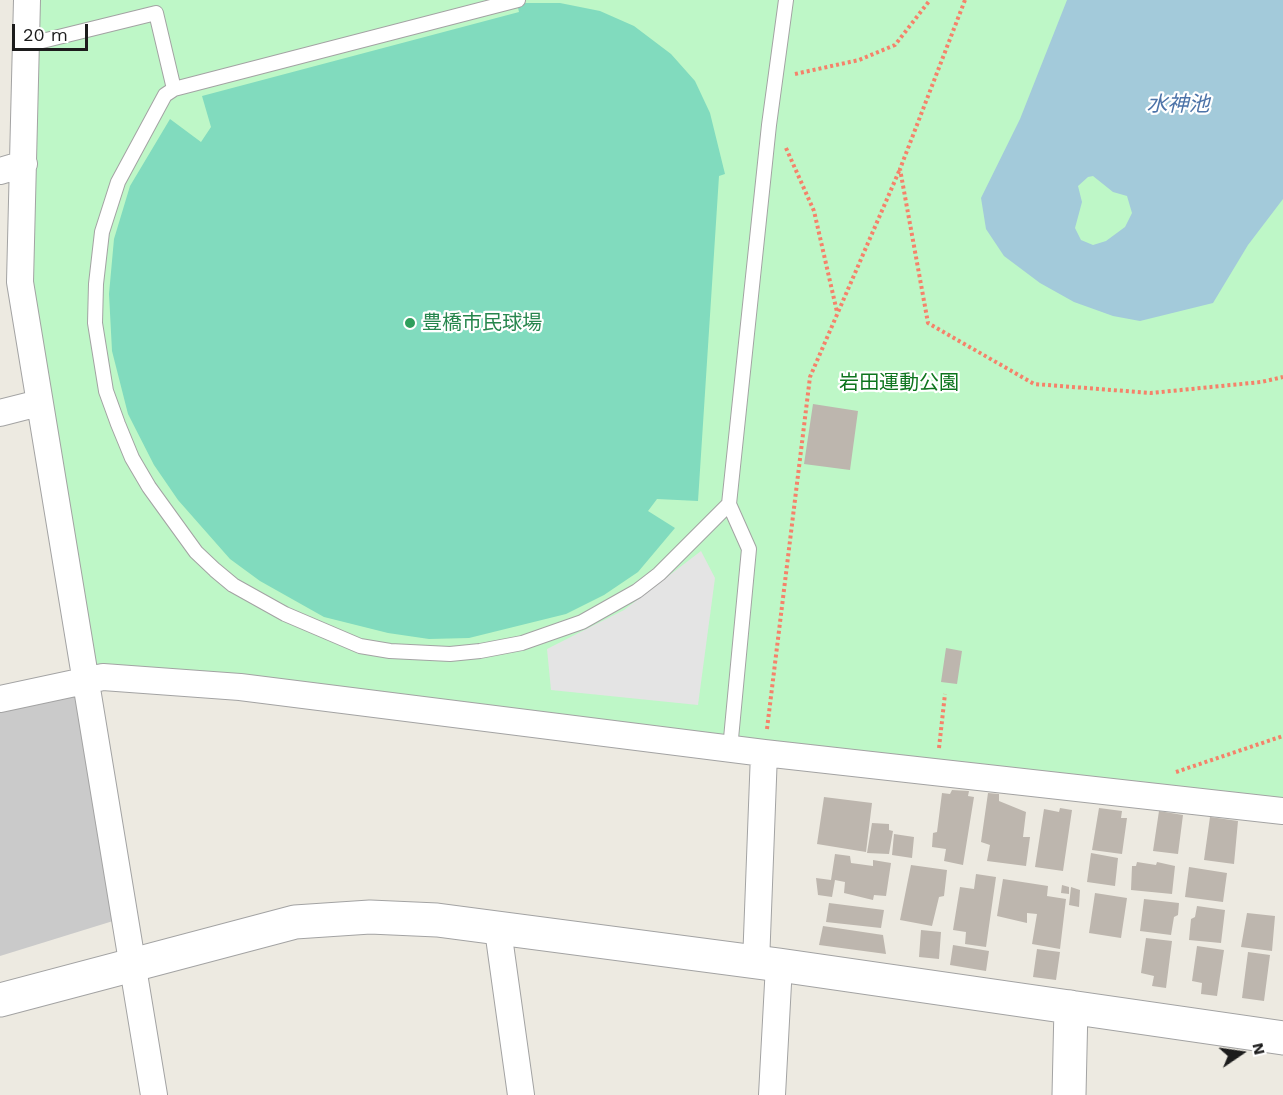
<!DOCTYPE html>
<html>
<head>
<meta charset="utf-8">
<style>
  body { margin:0 }
  #map { position:relative; width:1283px; height:1095px; overflow:hidden; background:#edeae1; font-family:"Work Sans",sans-serif }
  canvas { display:block }
  .north { position:absolute; left:1211px; top:1023px; width:60px; height:60px; -webkit-text-stroke:4px #fff; paint-order:stroke; rotate:77deg; font-size:16px; font-weight:700; line-height:24px; text-align:center; color:#1c1c1c }
  .north::after { content:''; display:block; margin:auto; width:21px; height:27px; background:#1c1c1c; clip-path:polygon(50% 0,100% 100%,50% 72%,0 100%) }
  .scale { position:absolute; left:12px; top:24px; width:76px; height:27px; box-sizing:border-box; border:3px solid #1c1c1c; border-top:0; padding-left:8px; font-size:18px; line-height:21px; white-space:nowrap; color:#1c1c1c; -webkit-text-stroke:4px #fff; paint-order:stroke }
</style>
</head>
<body>
<div id="map">
<canvas width="1283" height="1095"></canvas>
<div class="north">N</div>
<div class="scale">20 m</div>
</div>
<script>
const ctx = document.querySelector('canvas').getContext('2d');
ctx.lineJoin = 'round';
function fillPath(path, color) {
  ctx.fillStyle = color;
  ctx.fill(path, 'evenodd');
}
function shape(rows) {
  const path = new Path2D();
  for (const r of rows) {
    path.moveTo(r[0], r[1]);
    for (let i = 2; i < r.length; i += 2) path.lineTo(r[i], r[i + 1]);
  }
  return path;
}
function stroke(path, color, width, dash) {
  ctx.strokeStyle = color;
  ctx.lineWidth = width;
  ctx.lineCap = dash ? 'butt' : 'round';
  ctx.setLineDash(dash || []);
  ctx.stroke(path);
}
function drawText(font, color, halo, rows, align = 'center') {
  ctx.font = font + ' "Work Sans","Noto Sans JP",sans-serif';
  ctx.lineWidth = 4.5;
  ctx.setLineDash([]);
  ctx.textBaseline = 'middle';
  ctx.strokeStyle = halo;
  ctx.fillStyle = color;
  for (const [text, x, y, turn = 0] of rows) {
    ctx.save();
    ctx.translate(x, y);
    ctx.rotate((+turn || 0) * Math.PI / 180);
    ctx.textAlign = isNaN(turn) ? turn : align;
    if (halo) ctx.strokeText(text, 0, 0);
    ctx.fillText(text, 0, 0);
    ctx.restore();
  }
}
const religious = shape([
  [69,692,78,699,113,921,0,956,0,710]
]);
const park = shape([
  [27,0,1283,0,1283,809,85,679,20,282]
]);
const pitch = shape([
  [517,3,560,3,600,11,634,26,671,54,695,81,710,113,725,174,719,176,698,501,657,499,648,511,675,528,638,572,604,595,566,614,469,638,429,639,388,633,324,617,260,581,230,559,178,500,154,465,128,414,112,351,109,294,114,239,130,186,170,119,201,142,211,127,202,96,519,12]
]);
const parking = shape([
  [701,551,715,578,698,705,551,690,547,649,624,610]
]);
const water = shape([
  [1067,0,1283,0,1283,199,1248,245,1213,303,1140,321,1113,316,1074,302,1040,283,1004,256,986,229,981,198,1020,119],
  [1093,176,1113,192,1127,196,1132,213,1125,227,1106,241,1093,245,1081,240,1075,228,1082,202,1078,186,1088,177]
]);
const building = shape([
  [813,404,858,411,850,470,804,464],
  [946,648,962,651,957,684,941,682],
  [952,790,969,791,968,796,974,797,963,865,944,861,946,849,932,847,933,833,937,832,942,793,950,794],
  [988,793,999,794,999,801,1026,812,1023,837,1030,837,1026,866,987,861,990,845,981,842],
  [824,797,872,803,866,852,817,844],
  [1060,808,1072,810,1063,871,1035,867,1044,809,1059,812],
  [1099,808,1122,811,1121,818,1127,818,1122,854,1092,850],
  [1159,811,1183,815,1178,854,1153,851],
  [1210,817,1238,821,1234,864,1204,860],
  [872,823,889,824,889,830,893,831,889,854,867,853],
  [894,834,914,837,912,858,892,855],
  [1091,853,1118,858,1115,886,1087,882],
  [835,854,850,856,851,863,873,866,873,860,891,863,886,896,874,895,873,900,844,893,845,882,835,880,832,897,818,895,816,878,831,880],
  [1137,862,1156,865,1157,862,1175,866,1172,894,1131,890,1132,866,1136,866],
  [911,865,947,870,944,896,939,897,932,926,900,920],
  [1189,867,1227,873,1223,902,1185,897],
  [976,874,996,877,986,947,965,944,966,932,953,930,960,887,974,889],
  [1003,879,1048,886,1047,896,1066,899,1060,949,1032,944,1037,914,1027,913,1027,923,997,916],
  [1062,885,1069,887,1069,894,1061,893],
  [1071,887,1080,890,1079,907,1069,905],
  [1095,893,1127,898,1121,938,1089,933],
  [1144,899,1179,903,1178,915,1174,917,1171,935,1140,931],
  [829,903,884,910,881,928,826,922],
  [1197,906,1225,910,1221,943,1189,940,1191,919,1195,917],
  [1247,913,1275,916,1272,951,1241,947],
  [823,926,883,935,886,954,819,945],
  [921,930,941,932,939,959,919,957],
  [1146,938,1172,941,1166,988,1152,986,1154,976,1141,973],
  [953,945,989,951,986,971,950,965],
  [1197,946,1224,950,1217,996,1201,994,1202,983,1192,981],
  [1037,949,1060,952,1056,980,1033,977],
  [1248,952,1270,955,1264,1001,1242,998]
]);
const path = shape([
  [965,0,900,169,928,323,1034,384,1151,393,1261,382,1283,377],
  [795,74,859,60,895,45,930,0],
  [786,148,814,211,837,312],
  [767,729,810,377,900,169],
  [939,748,945,694],
  [1176,772,1283,736]
]);
const service = shape([
  [518,0,174,89,165,95,118,182,102,232,96,284,95,323,106,391,118,424,132,458,149,487,196,552,215,570,233,585,285,614,360,646,390,651,450,654,480,651,522,643,582,622,637,591,659,574,729,504],
  [26,45,156,13,174,89],
  [730,749,749,549,729,504,769,125,786,0]
]);
const minor = shape([
  [27,0,20,282,154,1095],
  [0,171,24,164],
  [0,413,39,403],
  [0,699,103,677,240,687,764,753,1283,811],
  [498,930,521,1095],
  [756,963,764,753],
  [772,1095,779,965]
]);
const tertiary = shape([
  [0,1000,295,922,370,917,437,920,779,965,1283,1038],
  [1069,1095,1071,1007]
]);
const markers = [
  [410,323,6,"#2e9e5b"]
];
const leisureNames = [
  ["豊橋市民球場",422,323]
];
const parkNames = [
  ["岩田運動公園",899,383]
];
const waterNames = [
  ["水神池",1178,105]
];
fillPath(religious, '#cacaca');
fillPath(park, '#bef7c7');
fillPath(pitch, '#81dbbe');
fillPath(parking, '#e4e4e4');
fillPath(water, '#a3cada');
fillPath(building, '#bdb6ae');
stroke(service, '#a3a3a3', 16);
stroke(minor, '#a3a3a3', 28);
stroke(tertiary, '#a3a3a3', 35);
stroke(path, '#f5826a', 4, [3, 3]);
stroke(service, '#fff', 14);
stroke(minor, '#fff', 26);
stroke(tertiary, '#fff', 33);
for (const [x, y, r, color] of markers) {
  const dot = new Path2D();
  dot.arc(x, y, r, 0, 2 * Math.PI);
  ctx.fillStyle = color;
  ctx.fill(dot);
  stroke(dot, '#fff', 2);
}
drawText('20px', '#27864d', '#fff', leisureNames, 'left');
drawText('20px', '#0e751e', '#fff', parkNames);
drawText('italic 21px', '#4c73a8', '#fff', waterNames);
</script>
</body>
</html>
